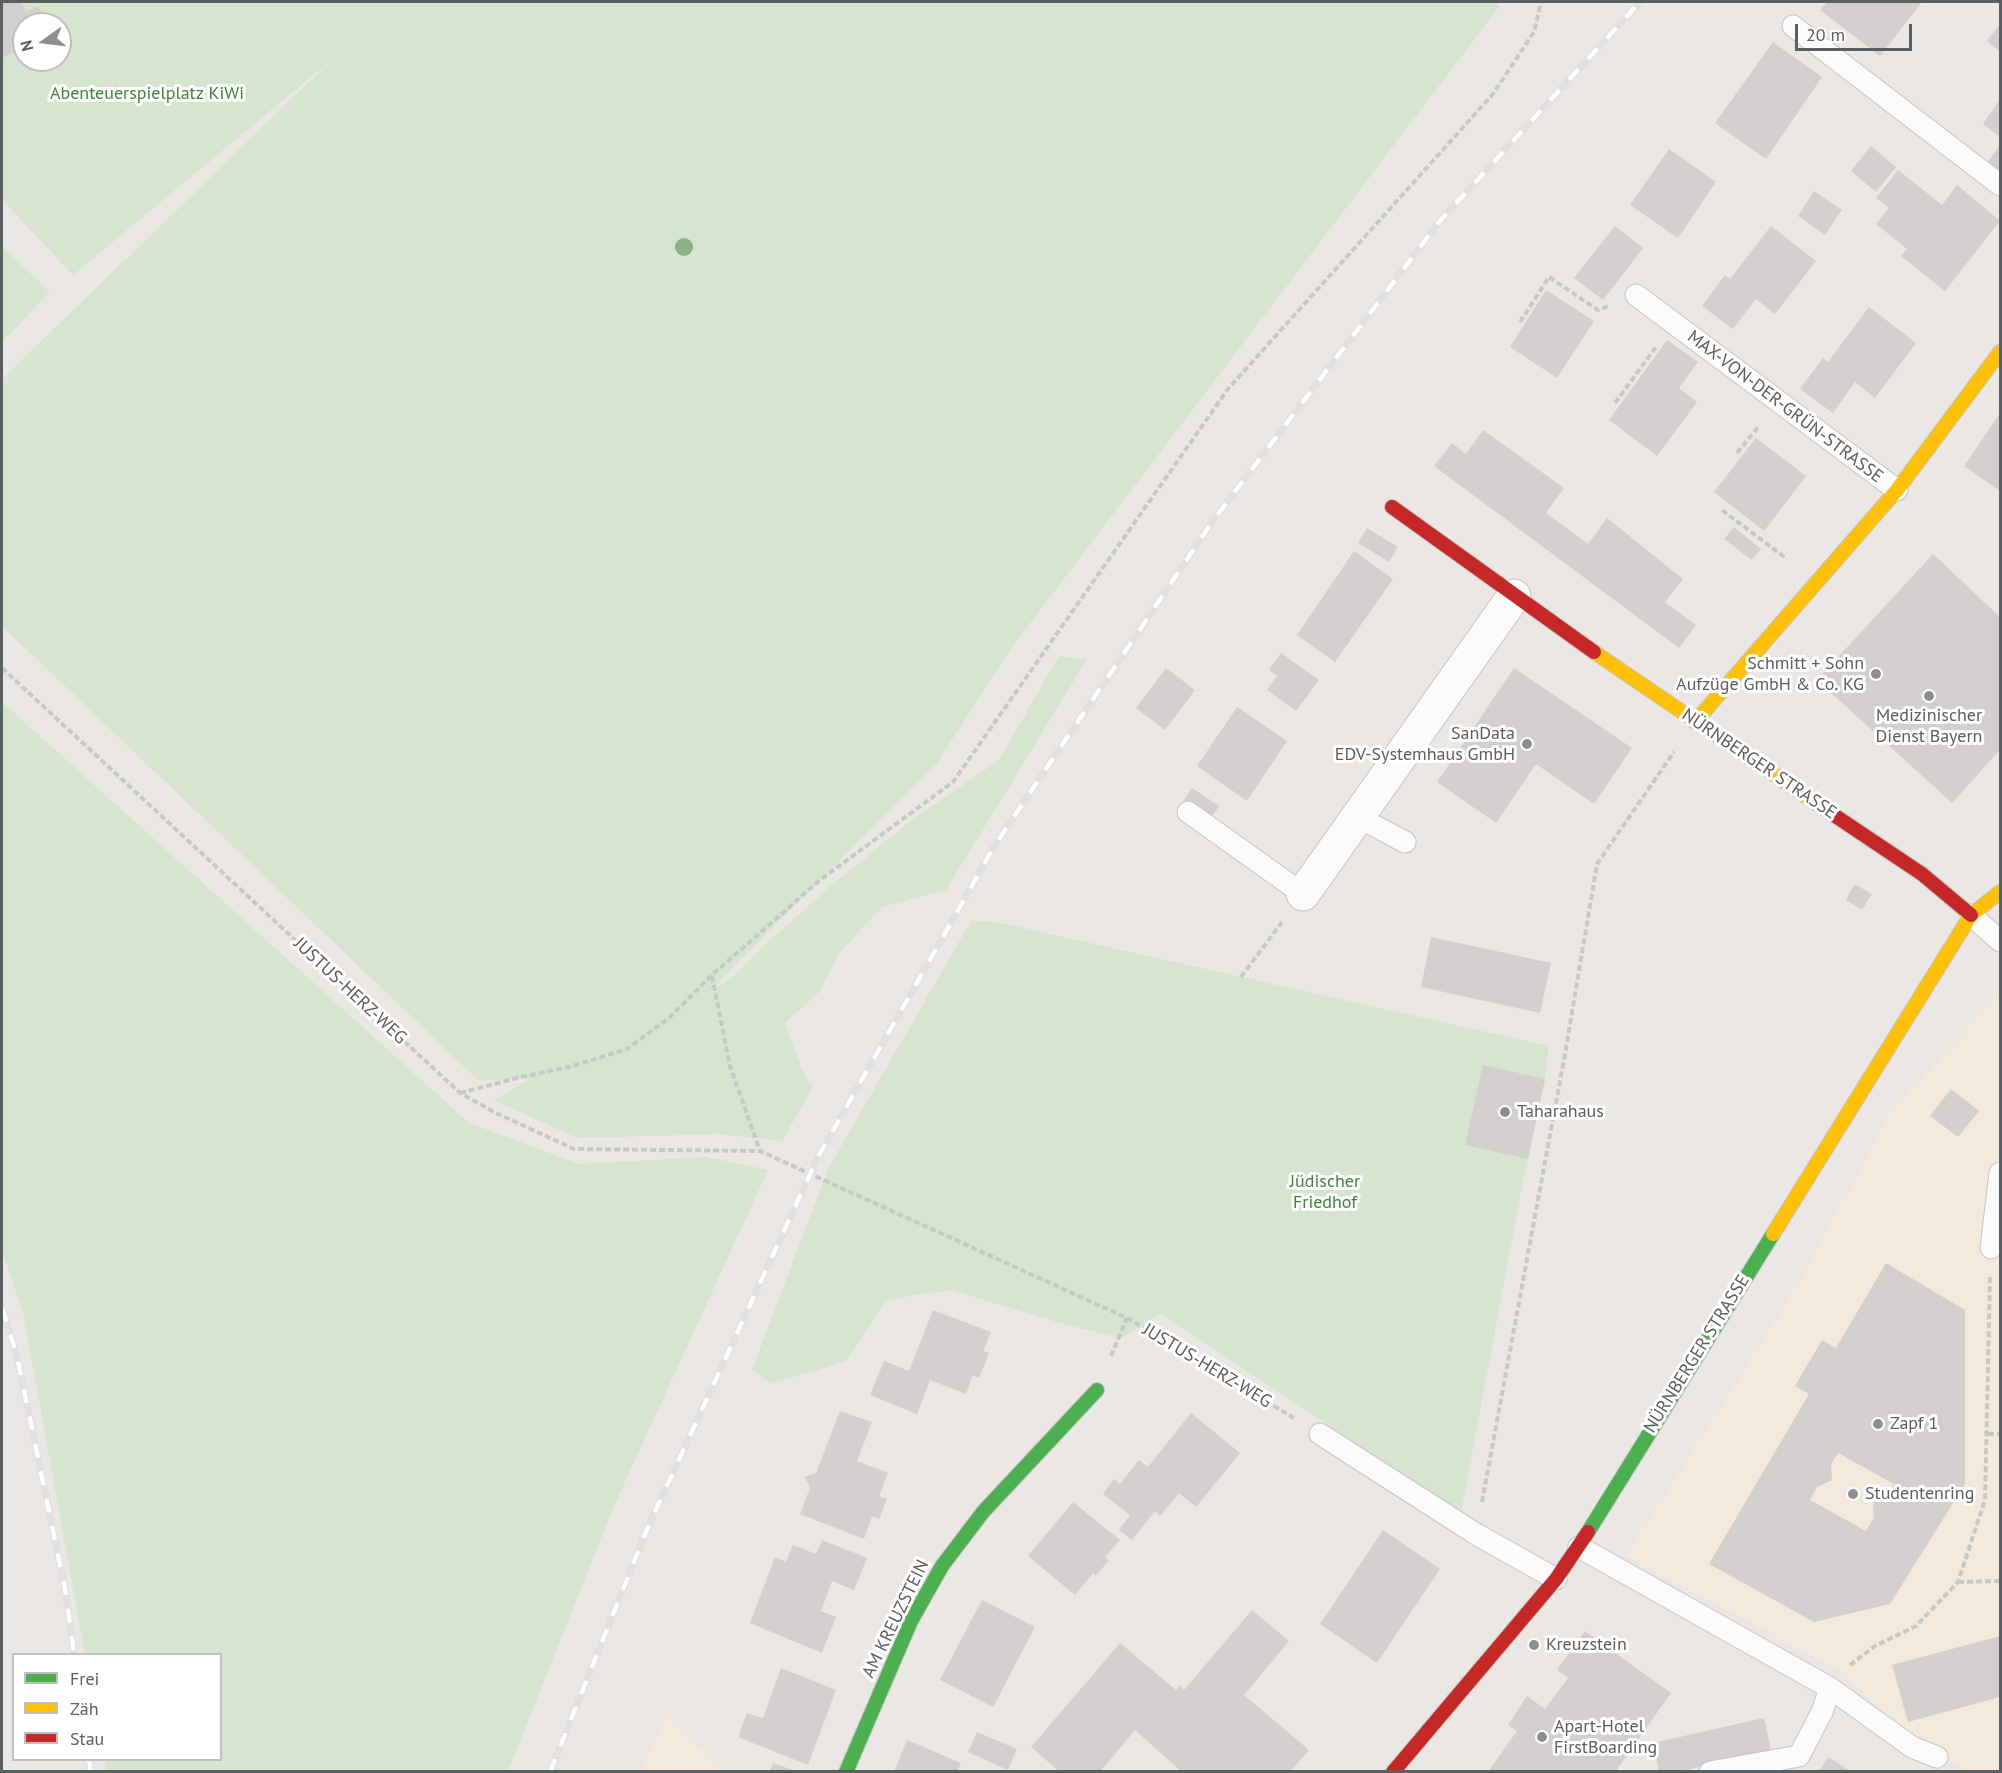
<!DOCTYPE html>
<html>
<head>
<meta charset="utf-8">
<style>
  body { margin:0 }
  #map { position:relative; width:2002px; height:1773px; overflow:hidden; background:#eae7e4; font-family:"PT Sans",sans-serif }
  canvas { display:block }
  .frame { position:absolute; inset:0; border:3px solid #5a5f62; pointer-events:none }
  .legend { position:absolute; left:12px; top:1653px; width:210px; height:108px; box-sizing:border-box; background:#fff; border:2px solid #bdbfc0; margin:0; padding:8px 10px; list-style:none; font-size:18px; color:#5a5f62 }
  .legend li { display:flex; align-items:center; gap:12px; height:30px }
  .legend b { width:30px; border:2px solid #bdbfc0 }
  .north { position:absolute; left:12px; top:12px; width:60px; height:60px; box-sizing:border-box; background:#fff; border:2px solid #bdbfc0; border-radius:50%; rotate:256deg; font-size:16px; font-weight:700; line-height:24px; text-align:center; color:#5a5f62 }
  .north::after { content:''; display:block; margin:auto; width:21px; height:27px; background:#8c8f90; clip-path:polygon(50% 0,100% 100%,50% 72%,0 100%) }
  .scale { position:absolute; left:1795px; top:24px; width:117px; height:27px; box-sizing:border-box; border:3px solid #5a5f62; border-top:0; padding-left:8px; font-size:18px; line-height:21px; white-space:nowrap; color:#5a5f62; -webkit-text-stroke:4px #fff; paint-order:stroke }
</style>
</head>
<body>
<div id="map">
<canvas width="2002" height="1773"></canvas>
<div class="frame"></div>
<ul class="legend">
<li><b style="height:8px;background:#4caf50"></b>Frei</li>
<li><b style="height:8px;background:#ffc107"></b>Zäh</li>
<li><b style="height:8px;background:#c62828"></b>Stau</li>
</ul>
<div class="north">N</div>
<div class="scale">20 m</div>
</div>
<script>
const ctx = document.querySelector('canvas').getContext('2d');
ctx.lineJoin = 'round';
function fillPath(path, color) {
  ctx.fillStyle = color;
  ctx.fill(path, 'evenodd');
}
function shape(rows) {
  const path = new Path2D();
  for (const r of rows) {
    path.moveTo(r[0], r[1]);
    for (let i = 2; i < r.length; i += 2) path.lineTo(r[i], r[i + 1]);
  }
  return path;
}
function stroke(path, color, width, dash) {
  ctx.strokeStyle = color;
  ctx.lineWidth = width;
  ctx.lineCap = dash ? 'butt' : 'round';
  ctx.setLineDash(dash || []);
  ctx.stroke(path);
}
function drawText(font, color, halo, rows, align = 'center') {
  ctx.font = font + ' "PT Sans",sans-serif';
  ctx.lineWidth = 6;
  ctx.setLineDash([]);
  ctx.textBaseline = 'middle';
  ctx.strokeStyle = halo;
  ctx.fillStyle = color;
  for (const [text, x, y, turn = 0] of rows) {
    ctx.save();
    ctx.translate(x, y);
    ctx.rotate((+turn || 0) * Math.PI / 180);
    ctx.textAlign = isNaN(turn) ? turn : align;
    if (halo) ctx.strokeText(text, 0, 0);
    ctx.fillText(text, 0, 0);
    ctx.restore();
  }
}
const commercial = shape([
  [2000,996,2000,1771,1967,1771,1907,1737,1842,1671,1625,1556,1650,1520,1793,1293,1895,1106],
  [666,1717,725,1771,641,1771]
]);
const green = shape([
  [2,2,1499,2,1499,7,1012,647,937,763,730,970,710,993,735,975,766,944,833,884,913,819,999,760,1059,656,1087,659,946,890,882,907,840,952,820,991,785,1023,803,1072,813,1087,782,1141,719,1134,577,1138,494,1100,530,1079,478,1080,2,626,2,379,335,57,73,275,2,200],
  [24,24,60,24,60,60,24,60],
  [2,246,50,292,2,342],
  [2,702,469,1123,579,1164,706,1157,768,1170,613,1508,508,1771,107,1771,105,1760,220,1760,220,1654,85,1654,23,1312,2,1251],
  [971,921,992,921,1549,1046,1545,1079,1521,1191,1461,1513,1161,1314,1121,1338,1067,1325,951,1290,913,1295,886,1301,847,1360,815,1371,770,1383,752,1370,828,1169]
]);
const building = shape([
  [2,2,21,2,26,12,38,6,47,24,24,24,24,47,2,58],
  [1827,2,1922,2,1880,56,1820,10],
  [2000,24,2000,52,1987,41],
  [1773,42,1822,77,1766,159,1715,123],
  [2000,99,2000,137,1983,124],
  [2000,145,2000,170,1988,162],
  [1871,146,1896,167,1876,192,1851,171],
  [1669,149,1716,182,1678,238,1630,205],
  [1898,170,1942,205,1957,185,2000,221,1945,291,1901,256,1907,249,1876,224,1889,208,1876,198],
  [1814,191,1842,210,1825,235,1798,216],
  [1615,226,1643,248,1603,300,1574,278],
  [1771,226,1816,261,1775,314,1756,299,1733,329,1702,306,1725,275,1730,279],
  [1546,290,1594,321,1557,378,1510,347],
  [1869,307,1916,343,1875,398,1855,382,1833,413,1800,389,1823,358,1828,362],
  [1667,340,1698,362,1679,388,1697,402,1657,456,1609,420],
  [2000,413,2000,491,1964,466],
  [1483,430,1564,488,1546,513,1588,544,1607,518,1683,579,1665,602,1696,625,1679,648,1434,466,1452,443,1466,454],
  [1756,438,1806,476,1764,531,1714,492],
  [1734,527,1761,549,1752,560,1724,539],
  [1367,528,1398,547,1389,562,1358,543],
  [1354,551,1393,579,1335,662,1297,635],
  [1933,554,2000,617,2000,750,1952,803,1817,680],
  [1281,653,1319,680,1296,711,1267,690,1277,676,1269,670],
  [1166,668,1195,690,1165,730,1136,708],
  [1514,668,1632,748,1594,804,1536,764,1496,823,1437,782],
  [1237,707,1287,741,1247,801,1197,766],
  [1192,788,1219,806,1211,818,1184,800],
  [1854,884,1872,894,1862,910,1846,900],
  [1431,937,1551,963,1540,1013,1421,987],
  [1483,1065,1545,1079,1528,1159,1465,1145],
  [1951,1089,1979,1111,1958,1137,1930,1116],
  [1886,1263,1965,1310,1965,1484,1890,1604,1814,1622,1709,1564,1809,1394,1795,1386,1822,1340,1836,1348],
  [1838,1453,1894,1484,1887,1496,1873,1503,1874,1518,1866,1531,1810,1500,1817,1487,1832,1480,1831,1464],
  [933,1310,991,1332,983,1351,989,1353,979,1378,973,1375,966,1394,930,1380,917,1414,870,1395,884,1361,909,1371],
  [840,1411,872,1422,857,1461,888,1473,879,1496,887,1499,879,1519,872,1516,864,1539,800,1514,810,1488,805,1477,816,1473],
  [1191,1413,1240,1453,1196,1507,1179,1493,1160,1516,1155,1511,1132,1540,1119,1530,1130,1515,1103,1494,1114,1479,1120,1484,1139,1460,1148,1467],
  [1073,1502,1120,1540,1105,1557,1109,1560,1096,1576,1093,1573,1075,1595,1028,1556],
  [1383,1530,1440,1569,1377,1663,1320,1624],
  [822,1540,867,1558,854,1590,832,1581,821,1611,836,1617,822,1653,750,1623,775,1557,786,1562,793,1545,816,1554],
  [982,1600,1035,1627,993,1707,940,1680],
  [1252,1610,1289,1641,1244,1695,1309,1750,1290,1772,1182,1772,1135,1730,1100,1772,1060,1772,1031,1747,1120,1643,1176,1690,1180,1685,1184,1690],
  [1585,1631,1671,1693,1615,1772,1488,1772,1517,1731,1508,1725,1527,1696,1545,1709,1568,1678,1557,1670],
  [2000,1636,2000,1697,1908,1722,1892,1665],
  [781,1668,836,1690,808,1765,738,1737,747,1713,763,1718],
  [1764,1718,1771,1751,1677,1772,1659,1772,1653,1743],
  [977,1732,1017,1749,1008,1770,968,1752],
  [907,1740,961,1763,957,1772,894,1772],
  [1828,1757,1852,1772,1819,1772],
  [773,1763,795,1771,795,1772,770,1772]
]);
const path = shape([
  [1520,322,1549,277,1598,310,1608,306],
  [1615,403,1656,347],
  [1737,453,1759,426],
  [1722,510,1787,559],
  [2,668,460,1093,494,1112,574,1149,760,1151,1127,1318,1294,1418],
  [712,976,730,1066,760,1151],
  [1241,977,1282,922],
  [460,1093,517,1078,573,1066,627,1049,669,1018,712,975,820,880,953,782,1228,389,1493,94,1534,32,1541,2],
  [1111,1356,1127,1318],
  [1988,1434,2000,1434],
  [1482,1502,1565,1054,1597,864,1674,752],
  [1958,1582,2000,1581],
  [1850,1665,1875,1646,1916,1626,1958,1582,1985,1500,1990,1276]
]);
const lane = shape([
  [1793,26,2000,185],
  [1636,295,1897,490],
  [1188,812,1303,894],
  [1358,817,1405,842],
  [1971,915,2000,941],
  [1991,1248,2000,1173],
  [1320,1434,1476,1534,1556,1579],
  [1579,1547,1830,1688,1912,1747,1937,1757],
  [1710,1772,1799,1756,1822,1712,1830,1688]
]);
const street = shape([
  [1303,894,1514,596]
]);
const fast = shape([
  [1588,1532,1773,1234],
  [846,1772,911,1621,942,1566,983,1512,1097,1390]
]);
const slow = shape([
  [1594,652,1816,803],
  [1695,722,1897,490,2000,352],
  [1773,1234,1971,915,2000,892]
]);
const jam = shape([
  [1392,507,1594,652],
  [1816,803,1922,874,1971,915],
  [1393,1772,1556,1579,1588,1532]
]);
const rail = shape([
  [2,1308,17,1356,65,1589,74,1654],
  [89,1760,91,1772],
  [550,1772,648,1527,818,1157,995,845,1212,522,1439,222,1640,2]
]);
const trees = [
  [684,247]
];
const markers = [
  [1876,674,6,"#8c8f90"],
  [1929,696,6,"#8c8f90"],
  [1527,744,6,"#8c8f90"],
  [1505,1112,6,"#8c8f90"],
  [1878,1424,6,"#8c8f90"],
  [1853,1494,6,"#8c8f90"],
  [1534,1645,6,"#8c8f90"],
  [1542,1737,6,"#8c8f90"]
];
const parkNames = [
  ["Abenteuerspielplatz KiWi",147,94],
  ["Jüdischer",1325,1182],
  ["Friedhof",1325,1203]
];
const streetNames = [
  ["MAX-VON-DER-GRÜN-STRASSE",1785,407,37],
  ["NÜRNBERGER STRASSE",1759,764,34],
  ["JUSTUS-HERZ-WEG",350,991,43],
  ["NÜRNBERGER STRASSE",1697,1354,-58],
  ["JUSTUS-HERZ-WEG",1207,1366,31],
  ["AM KREUZSTEIN",896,1619,-64]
];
const poiNames = [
  ["Schmitt + Sohn",1864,664,"right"],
  ["Aufzüge GmbH & Co. KG",1864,685,"right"],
  ["Medizinischer",1929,716,"center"],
  ["Dienst Bayern",1929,737,"center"],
  ["SanData",1515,734,"right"],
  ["EDV-Systemhaus GmbH",1515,755,"right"],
  ["Taharahaus",1517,1112],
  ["Zapf 1",1890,1424],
  ["Studentenring",1865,1494],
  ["Kreuzstein",1546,1645],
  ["Apart-Hotel",1554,1727],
  ["FirstBoarding",1554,1748]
];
fillPath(commercial, '#f4eadc');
fillPath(green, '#d5e5cf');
fillPath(building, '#d2cfce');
stroke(lane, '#c5c5c5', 23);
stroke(street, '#c5c5c5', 35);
stroke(fast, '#c5c5c5', 16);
stroke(slow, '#c5c5c5', 16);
stroke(jam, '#c5c5c5', 16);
stroke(path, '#c4c9c5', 4, [6, 3]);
stroke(lane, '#fcfbfb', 21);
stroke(street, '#fcfbfb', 33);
stroke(fast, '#4caf50', 14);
stroke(slow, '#ffc107', 14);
stroke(jam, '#c62828', 14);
stroke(rail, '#e1e1e1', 7);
stroke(rail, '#fff', 4.5, [14]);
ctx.fillStyle = '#8cb184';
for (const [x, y] of trees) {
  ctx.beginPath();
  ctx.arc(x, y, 9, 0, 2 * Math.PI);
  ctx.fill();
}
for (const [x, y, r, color] of markers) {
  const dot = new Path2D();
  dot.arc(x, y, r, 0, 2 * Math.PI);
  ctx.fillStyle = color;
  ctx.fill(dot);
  stroke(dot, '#fff', 2);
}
drawText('18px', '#3f8536', '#fff', parkNames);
drawText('18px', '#5a5f62', '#fff', streetNames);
drawText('18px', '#5a5f62', '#fff', poiNames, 'left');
</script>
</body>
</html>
